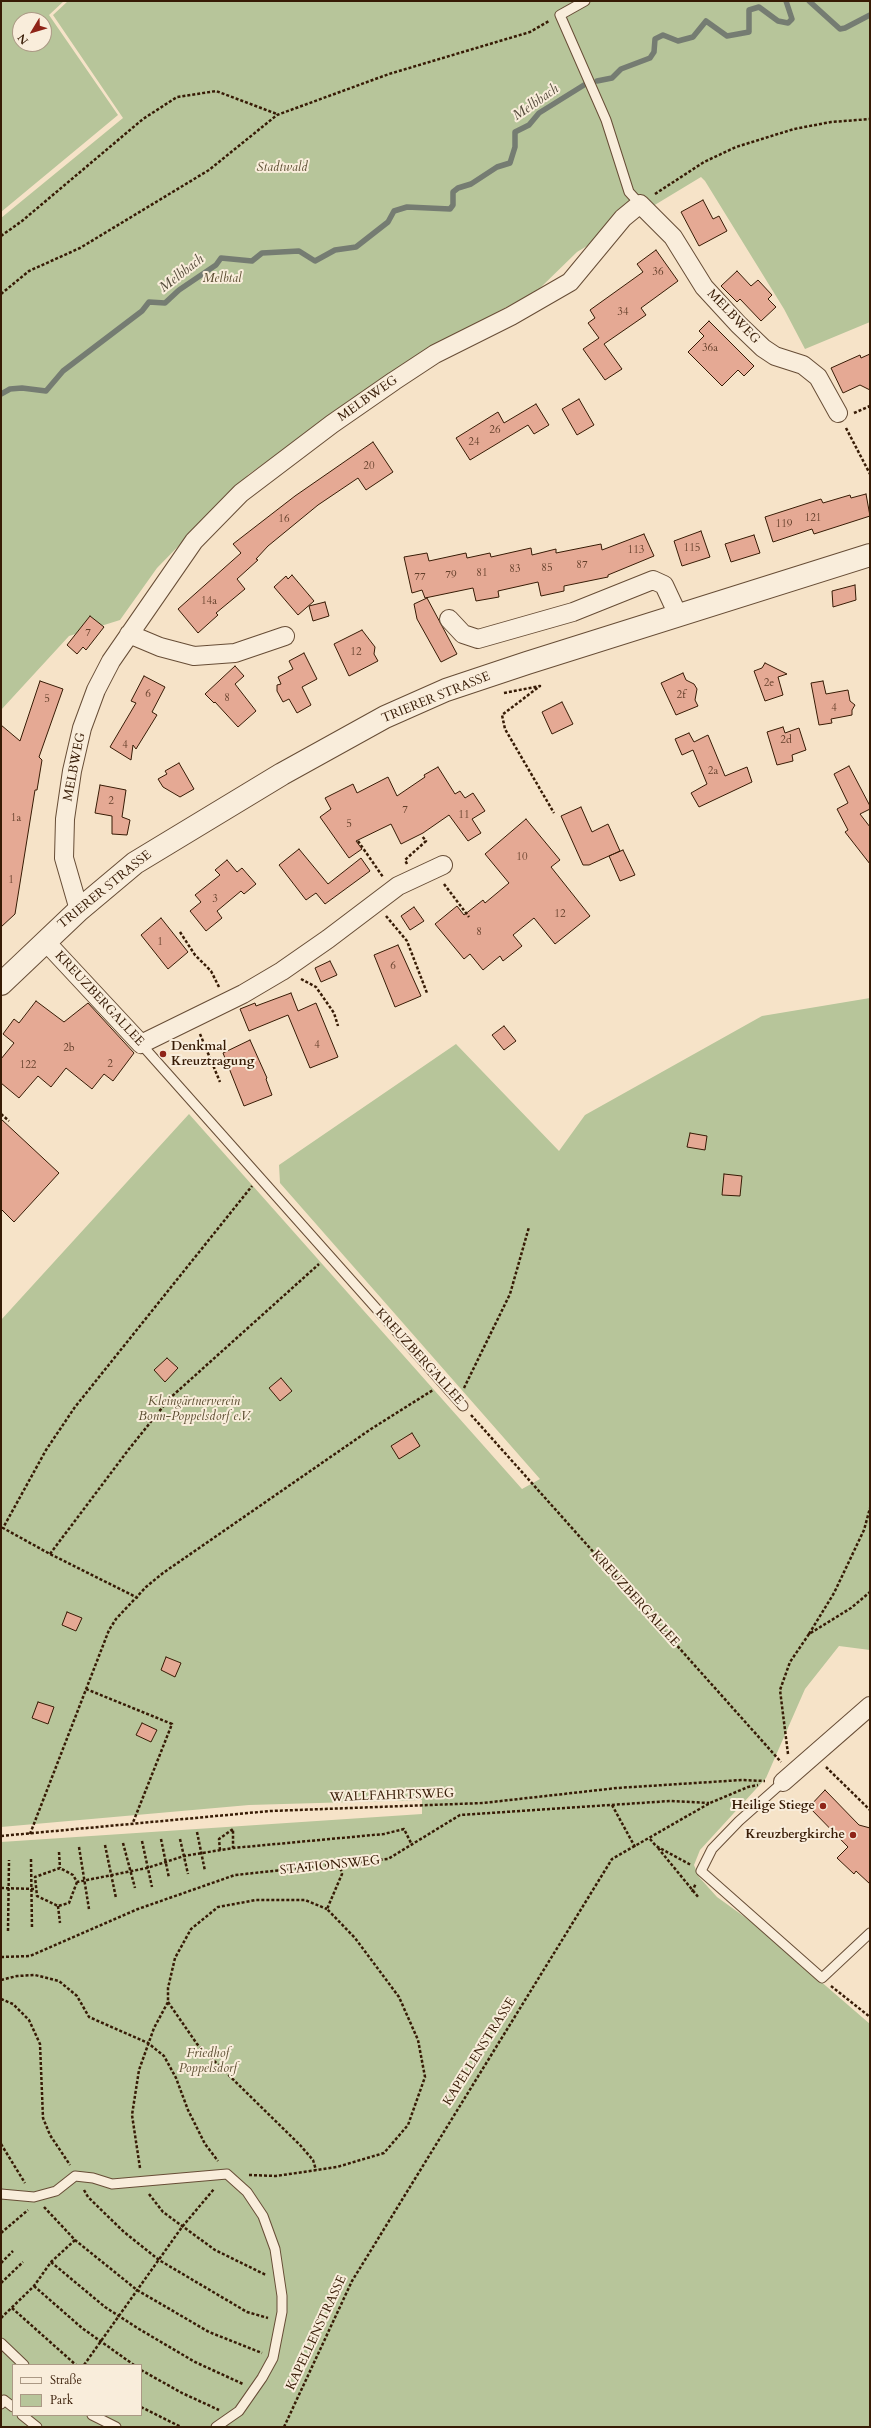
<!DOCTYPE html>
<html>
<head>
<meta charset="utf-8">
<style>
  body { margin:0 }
  #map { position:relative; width:871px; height:2428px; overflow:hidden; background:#f6e3c8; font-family:Cardo,serif }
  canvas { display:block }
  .frame { position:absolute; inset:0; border:2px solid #371b05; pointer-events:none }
  .legend { position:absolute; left:12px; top:2364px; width:130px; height:52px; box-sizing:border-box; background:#f9eddb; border:1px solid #ab9985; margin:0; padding:5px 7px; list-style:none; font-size:12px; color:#371b05 }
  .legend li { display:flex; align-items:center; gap:8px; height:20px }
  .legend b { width:20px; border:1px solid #ab9985 }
  .north { position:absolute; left:12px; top:12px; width:40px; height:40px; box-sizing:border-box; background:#f9eddb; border:1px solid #ab9985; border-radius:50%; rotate:232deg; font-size:11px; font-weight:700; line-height:16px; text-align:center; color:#371b05 }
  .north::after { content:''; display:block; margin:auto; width:14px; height:18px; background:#8f2418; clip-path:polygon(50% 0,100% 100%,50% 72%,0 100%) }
</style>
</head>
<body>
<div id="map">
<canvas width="871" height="2428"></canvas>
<div class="frame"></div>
<ul class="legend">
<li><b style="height:5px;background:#f9eddb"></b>Straße</li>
<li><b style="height:11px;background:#b7c59a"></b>Park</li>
</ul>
<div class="north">N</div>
</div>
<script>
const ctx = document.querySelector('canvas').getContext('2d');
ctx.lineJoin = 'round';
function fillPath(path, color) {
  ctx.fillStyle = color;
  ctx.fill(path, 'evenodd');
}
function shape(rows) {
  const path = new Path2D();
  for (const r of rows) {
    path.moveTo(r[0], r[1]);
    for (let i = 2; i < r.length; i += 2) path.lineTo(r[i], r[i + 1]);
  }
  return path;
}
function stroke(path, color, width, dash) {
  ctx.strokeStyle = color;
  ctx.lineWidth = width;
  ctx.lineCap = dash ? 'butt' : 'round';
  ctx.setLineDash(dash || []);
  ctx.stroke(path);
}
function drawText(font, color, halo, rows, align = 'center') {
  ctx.font = font + ' Cardo,serif';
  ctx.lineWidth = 4;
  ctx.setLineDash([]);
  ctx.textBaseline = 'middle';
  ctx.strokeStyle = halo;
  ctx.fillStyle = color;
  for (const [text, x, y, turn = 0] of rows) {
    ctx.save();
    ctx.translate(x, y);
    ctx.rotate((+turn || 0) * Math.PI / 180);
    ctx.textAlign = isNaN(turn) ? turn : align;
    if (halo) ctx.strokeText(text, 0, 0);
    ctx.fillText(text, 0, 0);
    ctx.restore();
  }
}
const green = shape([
  [1,1,64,1,49,15,118,115,1,212],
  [20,20,44,20,44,44,20,44],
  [68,1,870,1,870,322,805,349,784,309,705,181,701,177,577,252,537,291,433,346,249,474,157,568,120,620,69,636,1,710,1,218,123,118,53,15],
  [870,998,870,1650,839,1646,805,1689,766,1778,700,1850,694,1865,699,1877,717,1897,753,1923,870,2024,870,2427,1,2427,1,1842,422,1814,422,1800,249,1805,1,1827,1,1320,189,1114,522,1489,540,1479,280,1183,279,1165,456,1044,559,1151,585,1115,762,1016],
  [13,2365,141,2365,141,2415,13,2415]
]);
const stream = shape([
  [809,1,840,29,845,28,870,15],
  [597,81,612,78,621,69,650,58,654,52,655,39,663,35,678,41,693,37,706,21,727,36,749,32,749,10,759,7,778,21,788,23,792,19,786,1],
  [1,394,10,389,22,388,46,391,63,371,142,311,149,302,165,303,179,290,216,265,221,258,252,261,262,253,299,251,315,261,335,250,356,247,388,222,394,211,407,207,450,209,453,205,453,192,458,188,471,184,497,167,510,163,515,147,515,132,529,125,539,113,584,85]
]);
const building = shape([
  [703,200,713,219,719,216,727,231,699,246,681,212,703,200],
  [656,250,678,281,641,308,646,315,604,344,622,369,605,380,583,349,599,338,588,323,595,318,590,310,643,272,637,264,656,250],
  [737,271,751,286,758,280,772,295,768,299,776,307,761,321,740,299,737,302,721,286,737,271],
  [709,321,754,366,744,376,738,370,722,386,688,352,704,336,699,331,709,321],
  [870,354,870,390,860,385,843,393,831,368,860,355,861,358,870,354],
  [579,399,594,425,577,435,562,409,579,399],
  [536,404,549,425,534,434,528,425,470,460,456,438,498,412,504,423,536,404],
  [373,442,393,472,366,490,358,478,318,505,268,546,256,559,258,560,237,579,245,589,216,613,218,615,198,633,178,609,241,553,233,544,295,496,373,442],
  [866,494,870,516,814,534,812,529,773,542,765,517,821,499,823,503,850,495,851,498,866,494],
  [701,531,710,557,682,566,674,541,701,531],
  [644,534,654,556,608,575,608,577,564,586,564,591,541,596,538,582,498,591,499,597,476,601,473,588,425,598,422,590,412,593,404,557,427,553,429,561,466,553,467,558,490,553,491,557,531,548,532,555,556,549,556,553,601,544,602,550,644,534],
  [754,535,760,553,731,562,725,544,754,535],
  [292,575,314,601,298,615,274,587,286,576,288,579,292,575],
  [855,585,856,600,833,607,832,591,855,585],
  [427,598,457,654,441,662,417,619,414,604,427,598],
  [325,602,329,616,313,621,309,606,325,602],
  [90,616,104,627,86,650,83,647,77,654,67,645,90,616],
  [362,630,375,647,374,654,378,661,349,676,334,644,362,630],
  [304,653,317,679,302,687,311,705,297,713,289,699,283,702,277,691,277,685,281,684,278,677,293,669,289,661,304,653],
  [765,663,787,674,778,677,783,695,765,701,754,671,762,668,765,663],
  [235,666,244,676,235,684,256,711,238,727,215,702,214,703,205,694,235,666],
  [683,673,686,680,694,684,697,689,695,700,698,706,676,715,661,683,683,673],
  [144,676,165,687,152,712,157,715,136,749,133,745,131,760,110,747,136,703,131,701,144,676],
  [40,681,63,689,39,757,42,760,37,790,35,790,15,914,1,927,1,725,20,741,40,681],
  [823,681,826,694,848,690,850,701,855,705,852,710,852,715,831,719,832,723,819,725,811,683,823,681],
  [562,702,573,724,552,734,542,712,562,702],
  [783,727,785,733,799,728,806,750,792,755,793,761,777,765,767,732,783,727],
  [689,733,694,742,708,735,725,776,747,767,752,782,699,807,691,793,707,784,693,750,682,755,675,739,689,733],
  [179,763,194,789,180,797,163,787,158,779,167,774,165,771,179,763],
  [849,766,870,806,870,809,860,814,870,827,870,864,845,832,848,830,837,809,848,803,834,774,849,766],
  [438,767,455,794,460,791,465,798,473,793,485,811,472,819,481,833,468,841,449,815,423,833,401,844,391,824,356,841,362,849,349,858,320,817,331,809,325,798,353,784,357,793,388,777,397,796,425,777,424,775,438,767],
  [100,785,126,790,122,817,130,820,127,835,112,834,112,816,95,813,100,785],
  [581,807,592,832,608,824,620,851,589,865,583,865,561,816,581,807],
  [526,819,560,860,551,867,590,916,555,944,534,918,513,935,522,946,503,961,500,956,483,970,470,954,464,959,435,924,457,906,464,915,483,900,485,903,509,883,485,854,526,819],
  [299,849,328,884,361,858,370,871,325,904,316,893,306,900,279,865,299,849],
  [623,850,635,875,620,881,609,856,623,850],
  [227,860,237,872,242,868,256,884,244,894,241,891,217,911,222,918,206,931,190,911,201,902,195,895,220,875,215,870,227,860],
  [414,907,424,921,410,930,401,916,414,907],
  [161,918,188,952,168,969,141,935,161,918],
  [398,945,421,996,395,1007,374,955,398,945],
  [330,961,337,975,321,982,315,968,330,961],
  [291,993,298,1011,316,1003,338,1057,310,1068,288,1015,249,1031,240,1009,255,1003,256,1006,291,993],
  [36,1001,64,1022,88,1003,134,1053,113,1081,104,1074,92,1089,66,1068,51,1087,38,1076,19,1098,1,1083,1,1059,14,1043,3,1034,14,1019,19,1023,36,1001],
  [504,1026,516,1041,504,1050,492,1035,504,1026],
  [250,1040,267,1078,266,1079,272,1095,244,1106,223,1053,250,1040],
  [1,1119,59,1173,14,1222,1,1209,1,1119],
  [690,1133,707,1136,705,1150,687,1147,690,1133],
  [724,1174,742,1176,740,1196,722,1195,724,1174],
  [167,1358,178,1368,165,1382,154,1370,167,1358],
  [281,1378,292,1391,280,1401,269,1388,281,1378],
  [412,1433,420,1446,399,1459,391,1446,412,1433],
  [67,1612,82,1618,76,1631,62,1625,67,1612],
  [166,1657,181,1663,175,1677,161,1670,166,1657],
  [38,1702,54,1707,48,1724,32,1718,38,1702],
  [142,1723,157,1730,151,1742,136,1735,142,1723],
  [825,1790,859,1825,870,1828,870,1884,856,1871,854,1874,837,1858,848,1847,809,1807,825,1790]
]);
const path = shape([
  [655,194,704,162,736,147,794,129,831,122,870,119],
  [1,236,22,221,143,119,177,97,216,91,277,114],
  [1,294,29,271,80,248,209,170,277,115,389,74,530,32,549,21],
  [854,413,870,406],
  [846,428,870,474],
  [504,693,540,686,502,715,505,729,554,813],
  [358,841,383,877],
  [407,864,405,860,426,841,422,836],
  [444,884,469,917],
  [386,916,407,941,427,993],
  [180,932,195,955,211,971,219,987],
  [301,979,316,987,334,1013,338,1026],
  [200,1034,220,1082],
  [1,1114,9,1121],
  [464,1388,510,1294,529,1227],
  [471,1415,781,1762],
  [50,1554,129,1449,170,1398,319,1264],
  [138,1598,50,1554,3,1528,46,1450,75,1407,252,1186],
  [809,1634,834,1593,864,1530,870,1508],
  [86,1689,172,1724,132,1825],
  [788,1754,780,1690,790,1662,809,1634,851,1608,870,1592],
  [826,1767,870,1810],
  [612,1805,635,1847],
  [197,1832,205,1871],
  [30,1834,109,1630,116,1619,146,1587,163,1573,371,1429,433,1390],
  [1,1836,270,1811,483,1803,617,1788,742,1780,765,1781],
  [161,1839,169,1878],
  [180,1839,188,1874],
  [650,1839,656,1846,691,1865],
  [142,1841,152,1887],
  [123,1843,135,1888],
  [105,1845,116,1898],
  [79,1847,89,1909],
  [658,1848,699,1898],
  [220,1850,219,1839,233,1829,233,1848],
  [59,1852,60,1868],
  [31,1859,32,1929],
  [77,1882,69,1903,58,1906,37,1896,35,1877,60,1868,73,1875,77,1882,147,1868,184,1856,233,1848,384,1834,404,1829,412,1845],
  [1,1888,35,1889],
  [692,1892,696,1883],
  [58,1906,60,1923],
  [8,1931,9,1860],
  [1,1957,30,1956,138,1909,235,1875,388,1859,460,1815,670,1801,709,1803],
  [1,1980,17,1976,35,1975,59,1981,77,1996,89,2017,148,2043,164,2056,176,2078,188,2110,205,2144,218,2161],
  [831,1986,870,2017],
  [1,1999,13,2004,29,2020,40,2044,43,2118,50,2135,70,2165],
  [168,2002,197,2044,300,2145,313,2160,316,2170],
  [1,2144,25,2183],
  [140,2168,132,2115,139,2070,154,2028,168,2002,168,1988,175,1958,191,1929,218,1907,256,1900,305,1900,327,1909],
  [249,2175,276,2176,337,2167,384,2153,408,2125,425,2077,418,2040,399,1997,355,1938,327,1909,342,1874,340,1866],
  [84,2190,88,2197,124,2232,159,2260,247,2312,268,2318],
  [149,2194,163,2212,215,2250,266,2275],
  [44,2207,75,2240,137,2290,209,2332,262,2353],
  [1,2233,28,2210],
  [51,2262,105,2307,139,2329,195,2362,243,2384],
  [1,2263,13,2251],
  [1,2283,23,2262],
  [34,2286,82,2328,134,2365],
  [12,2308,76,2365],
  [1,2318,34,2286,51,2262,75,2240],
  [84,2365,182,2227,214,2189],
  [141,2370,182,2393,219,2410],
  [141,2407,181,2427],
  [284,2427,352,2281,612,1859,710,1803,748,1787,758,1785]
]);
const service = shape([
  [585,1,560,15,606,120,629,192,640,204],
  [141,1044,463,1406],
  [783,1782,739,1821,712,1849,701,1871,822,1978,870,1933],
  [1,2194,34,2197,56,2191,75,2176,93,2178,112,2184,227,2174,247,2192,263,2216,275,2249,282,2296,282,2312,273,2358,262,2378,239,2411,216,2427],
  [1,2343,24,2365],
  [1,2404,4,2400,13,2407],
  [22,2415,37,2427],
  [92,2415,116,2427]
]);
const minor = shape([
  [449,619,463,634,478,639,573,612,653,580,664,585,678,615],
  [129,634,160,647,194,656,235,653,285,636],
  [79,910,64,858,65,819,72,771,82,728,96,690,111,661,194,541,241,493,332,424,394,381,435,354,511,316,570,282,623,218,640,204,673,237,704,287,738,324,763,348,775,356,803,365,818,377,838,413],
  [45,941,141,1044,243,994,282,971,328,939,398,886,443,865],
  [783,1782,870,1706]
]);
const tertiary = shape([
  [1,984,79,910,135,863,282,774,385,717,446,690,527,663,870,555]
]);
const markers = [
  [163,1054,4,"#8f2418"],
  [823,1806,4,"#8f2418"],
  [853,1835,4,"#8f2418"]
];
const numberNames = [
  ["36",658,272],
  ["34",623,312],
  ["36a",710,348],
  ["26",495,430],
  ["24",474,442],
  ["20",369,466],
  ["121",813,518],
  ["16",284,519],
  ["119",784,524],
  ["115",692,548],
  ["113",636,550],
  ["87",582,565],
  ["85",547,568],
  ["83",515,569],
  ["81",482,573],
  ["79",451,575],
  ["77",420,577],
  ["14a",209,601],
  ["7",88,633],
  ["12",356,652],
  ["2e",769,683],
  ["6",148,694],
  ["2f",681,695],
  ["8",227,698],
  ["5",47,699],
  ["4",834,708],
  ["2d",786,740],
  ["4",125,745],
  ["2a",713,771],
  ["2",111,801],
  ["7",405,810],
  ["11",464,815],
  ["1a",16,818],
  ["5",349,824],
  ["10",522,857],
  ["1",11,880],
  ["3",215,899],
  ["12",560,914],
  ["8",479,932],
  ["1",160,942],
  ["6",393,966],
  ["4",317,1045],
  ["2b",69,1048],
  ["2",110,1064],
  ["122",28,1065]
];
const parkNames = [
  ["Stadtwald",282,168],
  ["Melbtal",222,279],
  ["Kleingärtnerverein",194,1402],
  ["Bonn-Poppelsdorf e.V.",194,1417],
  ["Friedhof",208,2054],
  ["Poppelsdorf",208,2069]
];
const streetNames = [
  ["MELBWEG",733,317,46],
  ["MELBWEG",368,399,-35],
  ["TRIERER STRASSE",436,698,-22],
  ["MELBWEG",75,767,-79],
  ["TRIERER STRASSE",105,890,-39],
  ["KREUZBERGALLEE",99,999,47],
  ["KREUZBERGALLEE",419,1357,48],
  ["KREUZBERGALLEE",635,1599,48],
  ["WALLFAHRTSWEG",392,1796,-2],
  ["STATIONSWEG",330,1866,-6],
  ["KAPELLENSTRASSE",480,2052,-58],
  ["KAPELLENSTRASSE",317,2333,-65]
];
const poiNames = [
  ["Denkmal",171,1047,"left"],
  ["Kreuztragung",171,1062,"left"],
  ["Heilige Stiege",815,1806],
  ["Kreuzbergkirche",845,1835]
];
const waterNames = [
  ["Melbbach",536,103,-35],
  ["Melbbach",182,274,-38]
];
fillPath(green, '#b7c59a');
stroke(stream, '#757c72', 5.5);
fillPath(building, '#e5a994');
stroke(building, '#371b05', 1);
stroke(service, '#674d36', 11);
stroke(minor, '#674d36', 20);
stroke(tertiary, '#674d36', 24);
stroke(path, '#371b05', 2.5, [3, 2]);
stroke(service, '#f9eddb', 9);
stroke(minor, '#f9eddb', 18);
stroke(tertiary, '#f9eddb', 22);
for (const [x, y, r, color] of markers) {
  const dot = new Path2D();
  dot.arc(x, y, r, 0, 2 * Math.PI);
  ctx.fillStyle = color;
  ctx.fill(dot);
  stroke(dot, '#f9eddb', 1.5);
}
drawText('11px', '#623e29', null, numberNames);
drawText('italic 13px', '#5d4e32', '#f9eddb', parkNames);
drawText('13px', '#371b05', '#f9eddb', streetNames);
drawText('bold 13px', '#371b05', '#f9eddb', poiNames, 'right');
drawText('italic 14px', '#564c3c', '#f9eddb', waterNames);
</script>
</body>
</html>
